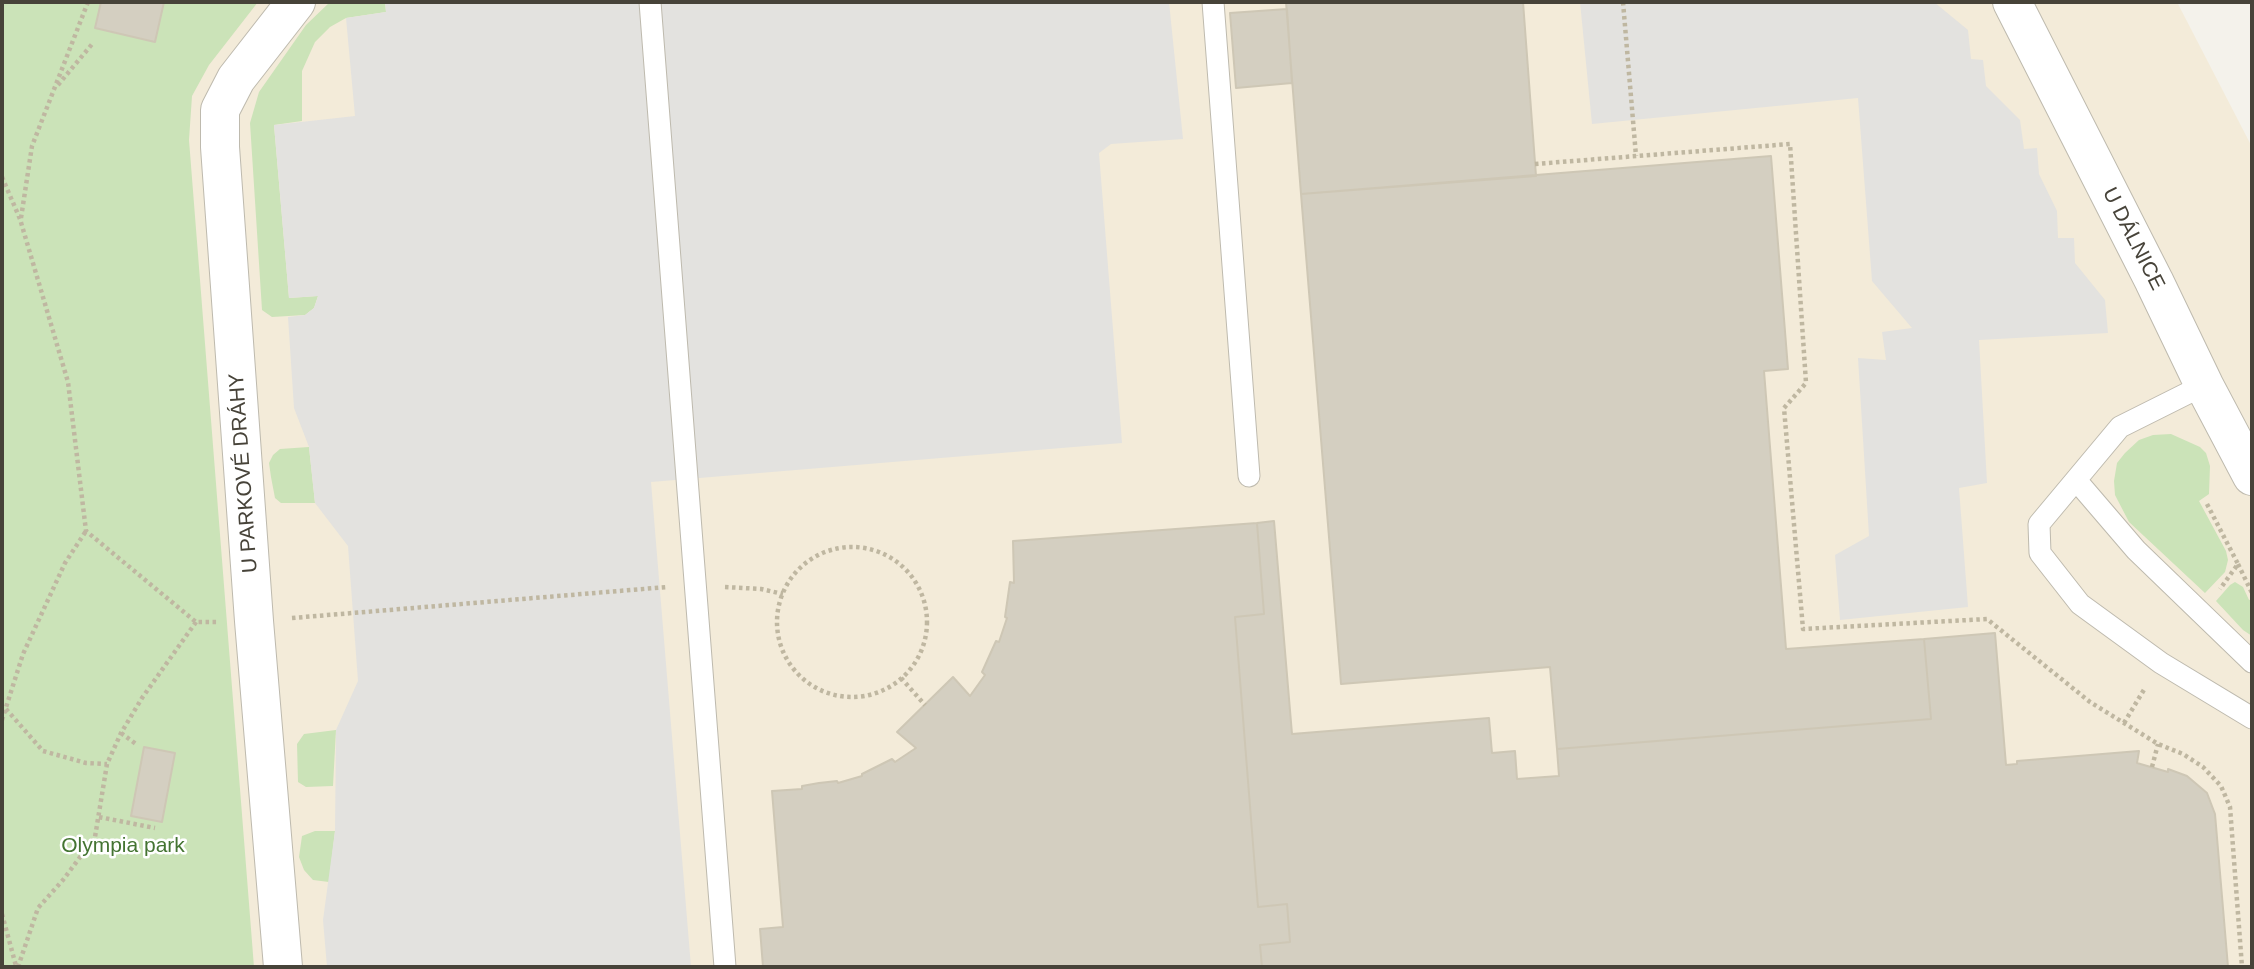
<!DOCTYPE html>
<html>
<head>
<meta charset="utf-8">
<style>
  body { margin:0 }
  #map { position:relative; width:2254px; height:969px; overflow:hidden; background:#f4f2eb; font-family:Helvetica,sans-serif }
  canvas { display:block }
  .frame { position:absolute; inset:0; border:4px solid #474339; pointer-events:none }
</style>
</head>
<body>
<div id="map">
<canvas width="2254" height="969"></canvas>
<div class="frame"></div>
</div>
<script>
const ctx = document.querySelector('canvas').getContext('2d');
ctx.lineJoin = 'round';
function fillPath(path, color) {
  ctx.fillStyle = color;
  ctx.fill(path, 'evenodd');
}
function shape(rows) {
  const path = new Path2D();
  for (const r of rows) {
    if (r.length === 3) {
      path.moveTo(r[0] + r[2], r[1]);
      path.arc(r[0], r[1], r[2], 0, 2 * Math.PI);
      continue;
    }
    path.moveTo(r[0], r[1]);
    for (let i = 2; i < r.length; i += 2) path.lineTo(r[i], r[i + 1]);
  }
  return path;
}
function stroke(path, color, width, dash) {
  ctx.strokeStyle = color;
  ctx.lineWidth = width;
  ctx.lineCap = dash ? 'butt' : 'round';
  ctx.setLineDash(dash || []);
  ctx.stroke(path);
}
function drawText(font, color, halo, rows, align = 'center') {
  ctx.font = font + ' Helvetica,sans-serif';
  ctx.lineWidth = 5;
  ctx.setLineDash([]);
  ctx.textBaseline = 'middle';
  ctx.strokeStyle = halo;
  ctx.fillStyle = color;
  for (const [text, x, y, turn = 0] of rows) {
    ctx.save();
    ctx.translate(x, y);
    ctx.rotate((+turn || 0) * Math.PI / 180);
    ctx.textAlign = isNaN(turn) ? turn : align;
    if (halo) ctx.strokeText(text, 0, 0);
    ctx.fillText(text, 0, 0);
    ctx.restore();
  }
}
const commercial = shape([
  [2,2,2177,2,2252,147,2252,967,2,967]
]);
const green = shape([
  [2,2,258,2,209,65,192,96,189,140,254,967,2,967],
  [330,2,385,2,386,12,346,18,330,27,315,42,302,71,302,121,274,125,289,298,318,296,314,308,305,315,272,317,262,310,250,123,259,92,306,25],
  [2171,434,2200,447,2206,453,2210,466,2209,494,2199,501,2226,551,2228,560,2225,572,2205,593,2129,522,2115,495,2114,481,2117,463,2125,453,2139,440,2153,435],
  [309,447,315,503,281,503,275,498,271,477,269,463,273,455,280,449],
  [2235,582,2243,587,2249,600,2252,599,2252,636,2243,630,2216,601,2230,585],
  [336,730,333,786,306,787,298,782,297,744,304,734],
  [315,831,335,831,329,882,313,880,304,870,299,857,302,836]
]);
const parking = shape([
  [385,2,1169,2,1183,139,1111,144,1099,153,1122,443,651,482,691,967,327,967,323,920,335,831,336,730,358,681,348,546,315,503,309,447,294,408,288,317,305,315,314,308,318,296,289,298,274,125,355,116,346,18,386,12],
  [1580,2,1934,2,1968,30,1971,59,1983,60,1986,86,2020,120,2024,149,2037,148,2039,174,2057,211,2058,238,2074,238,2075,263,2105,300,2108,333,1979,340,1987,483,1959,488,1968,607,1840,620,1835,555,1869,536,1858,358,1886,360,1882,332,1912,328,1872,281,1858,98,1592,124]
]);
const building = shape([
  [101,2,164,2,155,42,95,28,101,2],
  [1286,2,1523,2,1536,176,1301,194,1286,2],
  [1287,9,1292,83,1236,88,1230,13,1287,9],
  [1771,156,1788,369,1764,371,1786,649,1924,639,1931,719,1557,749,1550,667,1341,684,1301,194,1771,156],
  [1274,521,1292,734,1489,718,1492,753,1515,751,1517,779,1559,776,1557,749,1931,719,1924,639,1995,633,2006,765,2017,764,2017,761,2139,751,2137,763,2168,772,2168,769,2187,776,2207,793,2215,814,2228,967,1262,967,1260,945,1290,942,1287,904,1258,907,1235,617,1264,614,1257,523,1274,521],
  [1257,523,1264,614,1235,617,1258,907,1287,904,1290,942,1260,945,1262,967,763,967,760,929,783,927,772,791,802,789,802,786,819,783,837,781,838,783,862,776,862,774,892,759,895,762,916,748,897,732,953,677,970,696,985,675,982,672,996,641,999,642,1007,618,1005,617,1010,582,1014,583,1013,541,1257,523],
  [144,747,175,753,162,822,131,816,144,747]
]);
const path = shape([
  [1623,2,1636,156],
  [58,85,93,43],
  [1535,164,1790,144,1806,383,1784,408,1803,629,1987,619,2090,702,2158,744,2183,754,2203,767,2221,786,2230,807,2242,967],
  [2,177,20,219,68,382,86,531,196,622,217,622],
  [21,218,32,146,88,2],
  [2207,504,2238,564,2220,589],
  [852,622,75],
  [2238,564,2252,593],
  [725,587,761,589,783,594],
  [292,618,667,587],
  [901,678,925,705],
  [6,709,43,751,86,763,107,764],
  [2,720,23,654,65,563,86,531],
  [2124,723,2145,688],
  [121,733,136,744],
  [2152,767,2158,744],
  [99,817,155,828],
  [2,914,16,966],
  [18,967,38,908,63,880,95,837,107,764,121,733,142,698,196,622]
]);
const service = shape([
  [650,2,725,967],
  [1213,2,1249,476],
  [2204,385,2120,427,2039,524,2040,553,2080,604,2161,663,2252,718],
  [2076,480,2136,550,2252,662]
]);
const minor = shape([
  [2012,2,2154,281,2204,385,2252,476],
  [283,967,254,621,220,147,220,110,236,79,296,2]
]);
const streetNames = [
  ["U DÁLNICE",2133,239,63],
  ["U PARKOVÉ DRÁHY",244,473,-94]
];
const parkNames = [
  ["Olympia park",123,846]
];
fillPath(commercial, '#f3ebd9');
fillPath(green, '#cbe3b8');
fillPath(parking, '#e3e2df');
fillPath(building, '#d4cfc1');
stroke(building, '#cec7b5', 2);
stroke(service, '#bebaae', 23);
stroke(minor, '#bebaae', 40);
stroke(path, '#bfb7a1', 4.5, [3.5, 3.5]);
stroke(service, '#fff', 21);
stroke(minor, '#fff', 38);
drawText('21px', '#474339', '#fff', streetNames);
drawText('21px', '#447432', '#fff', parkNames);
</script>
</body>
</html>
